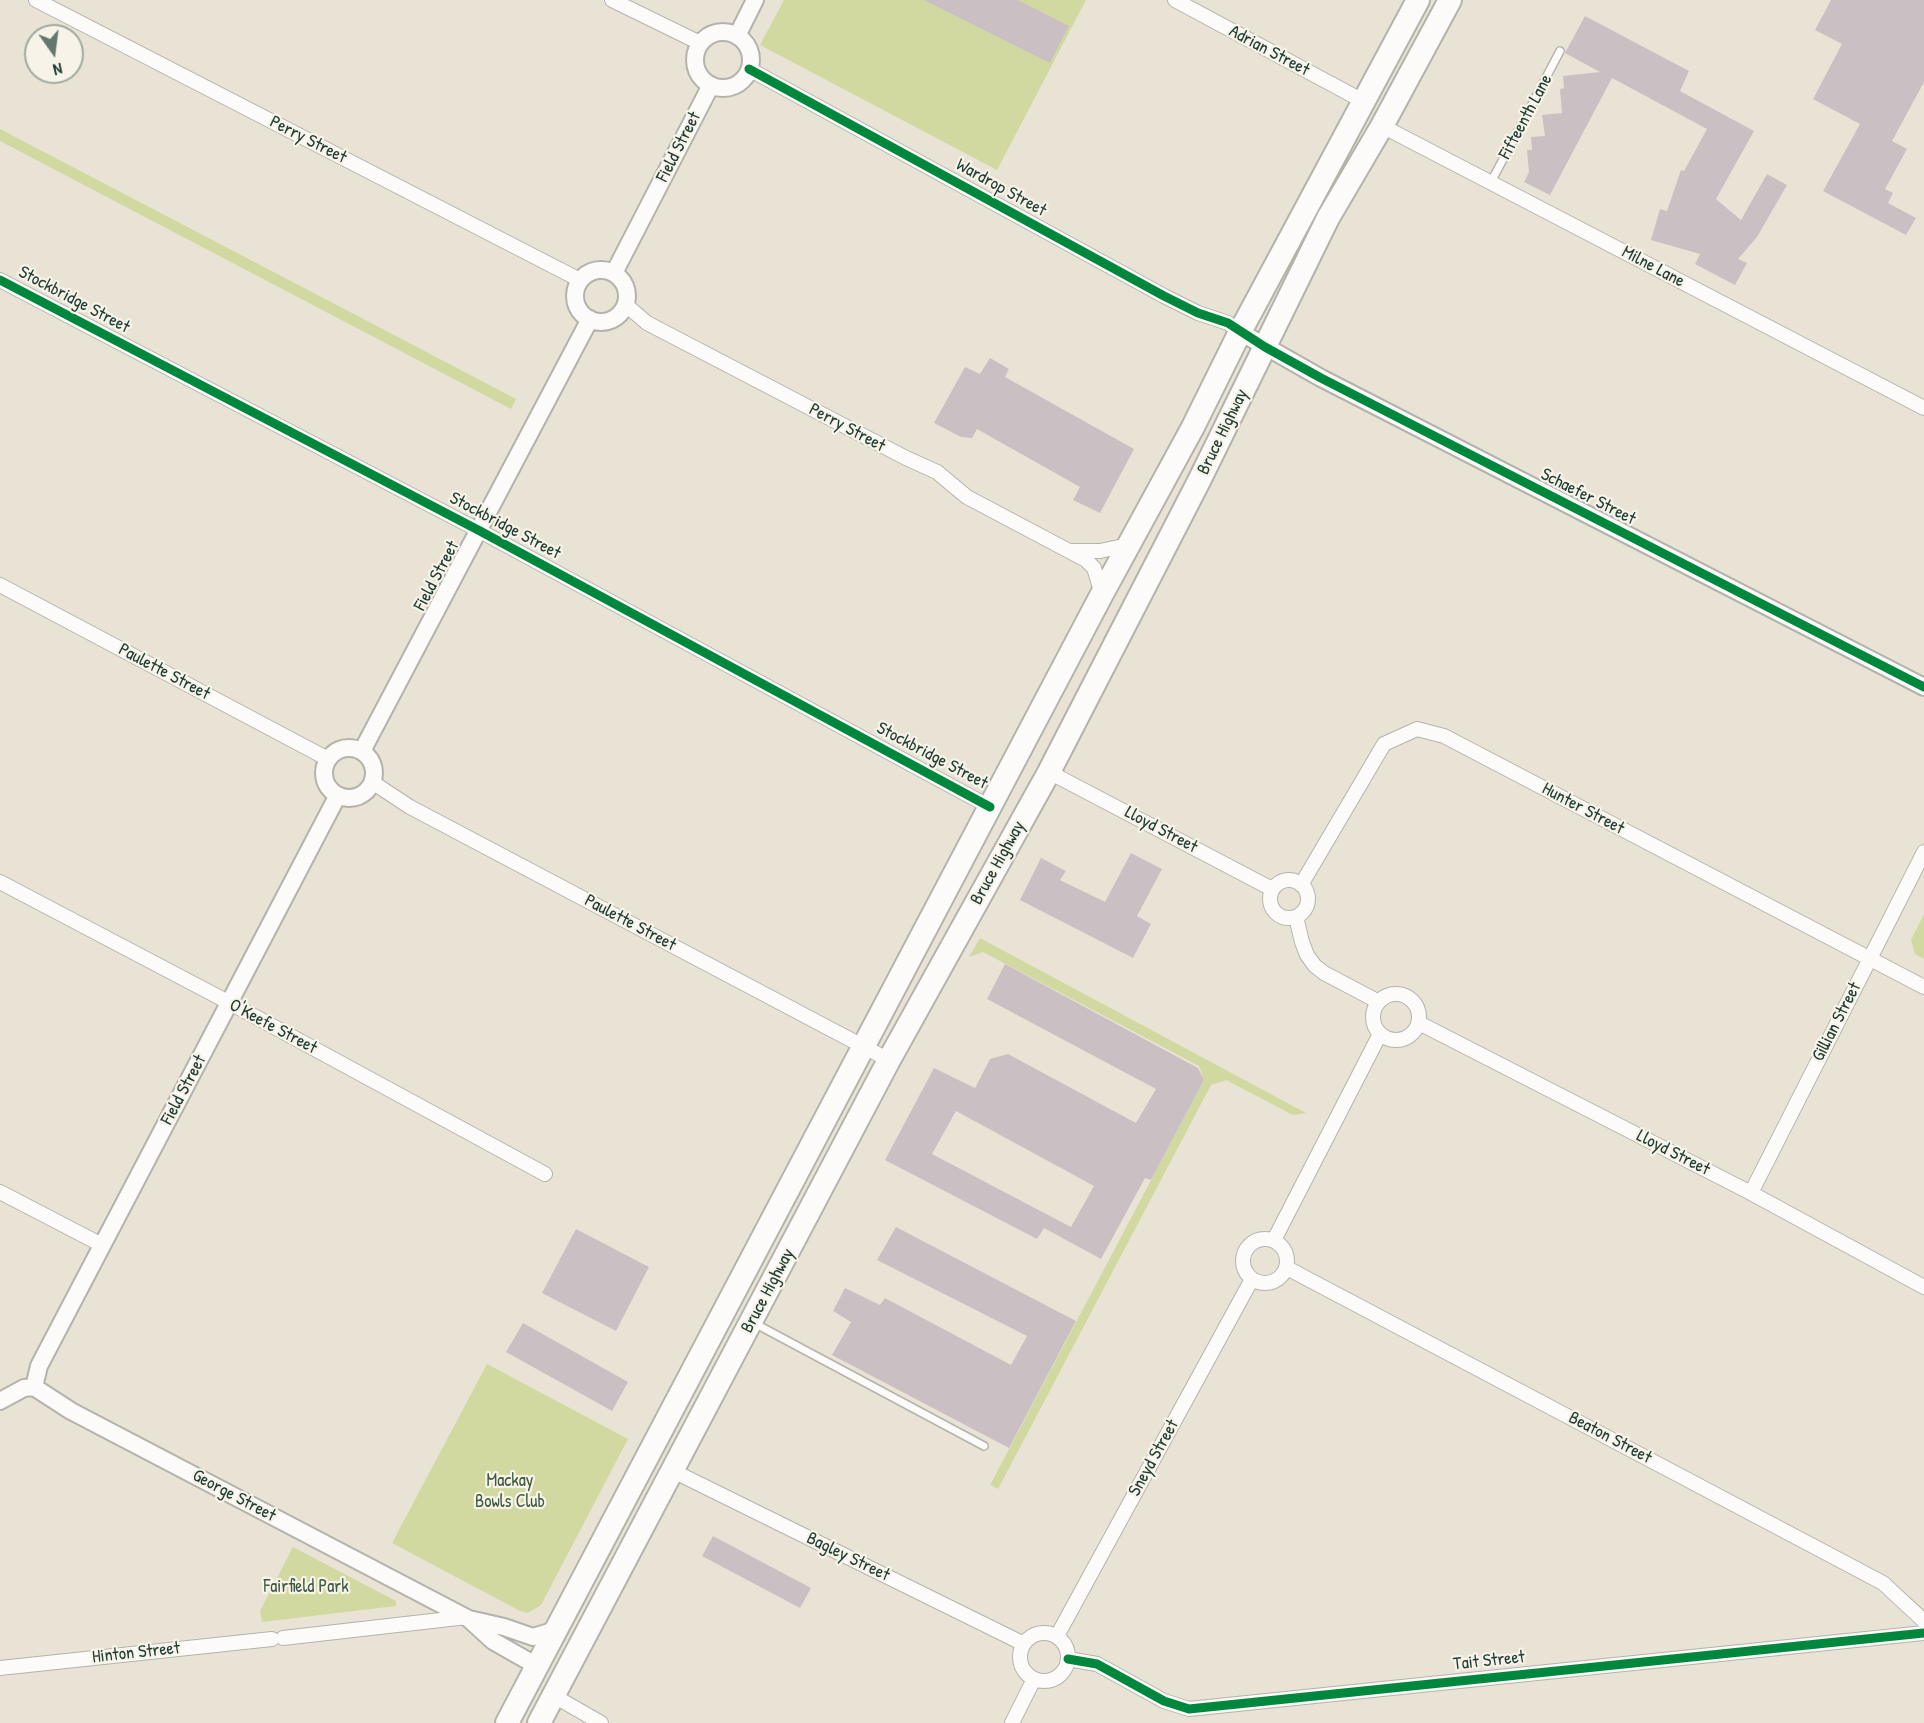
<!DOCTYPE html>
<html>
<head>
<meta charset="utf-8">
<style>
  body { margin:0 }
  #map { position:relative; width:1924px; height:1723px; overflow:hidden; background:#e9e3d6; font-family:"Patrick Hand",sans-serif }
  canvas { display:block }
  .north { position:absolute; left:24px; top:24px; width:60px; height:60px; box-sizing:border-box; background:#f7f3e8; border:2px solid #a1aaa0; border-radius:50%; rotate:166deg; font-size:16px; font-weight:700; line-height:24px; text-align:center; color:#1f3d34 }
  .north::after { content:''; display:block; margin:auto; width:21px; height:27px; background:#66776d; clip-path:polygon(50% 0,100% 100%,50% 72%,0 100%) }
</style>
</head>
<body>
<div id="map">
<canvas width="1924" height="1723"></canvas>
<div class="north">N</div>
</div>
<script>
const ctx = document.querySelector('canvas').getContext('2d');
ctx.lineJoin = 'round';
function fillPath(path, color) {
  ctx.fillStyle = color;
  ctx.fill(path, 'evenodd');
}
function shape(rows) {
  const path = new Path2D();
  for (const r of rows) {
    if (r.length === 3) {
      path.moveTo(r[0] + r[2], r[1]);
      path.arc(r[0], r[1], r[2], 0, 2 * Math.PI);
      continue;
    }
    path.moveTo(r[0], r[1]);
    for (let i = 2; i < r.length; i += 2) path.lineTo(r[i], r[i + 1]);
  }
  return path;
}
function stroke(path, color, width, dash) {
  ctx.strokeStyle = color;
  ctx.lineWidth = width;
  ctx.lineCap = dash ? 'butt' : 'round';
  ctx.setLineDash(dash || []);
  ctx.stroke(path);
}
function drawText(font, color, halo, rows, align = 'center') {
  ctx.font = font + ' "Patrick Hand",sans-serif';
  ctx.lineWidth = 4.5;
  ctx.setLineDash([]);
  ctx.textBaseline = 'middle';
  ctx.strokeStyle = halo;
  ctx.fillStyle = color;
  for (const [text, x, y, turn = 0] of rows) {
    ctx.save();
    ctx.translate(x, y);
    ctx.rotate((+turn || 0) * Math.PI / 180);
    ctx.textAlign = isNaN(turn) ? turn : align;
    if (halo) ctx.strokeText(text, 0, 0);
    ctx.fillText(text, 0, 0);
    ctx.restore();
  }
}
const green = shape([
  [784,0,1086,0,997,170,760,45],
  [0,129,375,325,516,399,511,409,370,335,0,141],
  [1924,914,1924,959,1915,954,1911,940],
  [980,938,1306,1113,1293,1115,1226,1080,1211,1085,998,1489,990,1485,1204,1080,1199,1066,983,952,969,957],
  [487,1364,628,1439,541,1605,528,1613,520,1611,392,1543],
  [293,1547,396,1601,396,1606,262,1622,260,1611]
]);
const building = shape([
  [924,0,1018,0,1069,26,1050,63],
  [1831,0,1924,0,1924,82,1892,141,1907,149,1885,189,1893,193,1888,203,1916,218,1906,235,1823,191,1860,124,1813,99,1842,44,1815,30],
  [1585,16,1689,71,1680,91,1754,131,1716,199,1741,220,1767,174,1787,185,1757,237,1738,259,1747,263,1735,285,1695,264,1700,254,1651,240,1660,209,1667,211,1681,170,1684,171,1707,129,1612,78,1550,195,1524,182,1529,172,1527,150,1532,150,1531,137,1545,136,1542,115,1562,113,1560,89,1564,88,1563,76,1600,72,1565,53],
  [990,358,1009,369,1005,377,1134,449,1100,513,1073,500,1080,487,977,429,972,438,961,437,934,423,965,367,980,374],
  [1131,853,1162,869,1137,916,1151,924,1133,958,1020,900,1041,858,1066,871,1060,880,1105,902],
  [1005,964,1198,1068,1204,1080,1151,1180,1145,1178,1101,1259,1044,1228,1037,1239,885,1160,934,1068,975,1088,990,1059,1008,1054,1136,1123,1156,1089,987,999],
  [956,1111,1094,1186,1071,1227,932,1154],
  [896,1227,1076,1321,1009,1448,832,1355,851,1322,833,1311,845,1288,880,1305,885,1298,1011,1365,1027,1336,877,1260],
  [576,1229,649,1267,616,1331,542,1293],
  [523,1323,628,1382,612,1411,506,1352],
  [713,1536,811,1588,800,1608,702,1556]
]);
const service = shape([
  [1491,182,1560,51],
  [754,1323,984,1446]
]);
const minor = shape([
  [36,0,580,280],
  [612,0,700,43],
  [1175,0,1363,101],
  [749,69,1164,296,1198,313,1228,323,1240,332],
  [1382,126,1924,408],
  [0,280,480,531,990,807],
  [626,305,647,323,906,458,937,472,967,497,1086,560,1094,568,1102,594],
  [1073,551,1100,551,1128,545],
  [0,585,328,759],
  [1049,772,1272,889],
  [372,782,410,807,889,1060],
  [1289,899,19],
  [0,882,230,1003,545,1174],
  [1301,885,1384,744,1417,729,1444,736,1924,987],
  [1296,917,1302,942,1307,955,1315,966,1324,973,1379,1002],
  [1396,1017,23],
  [1419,1023,1751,1193,1924,1287],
  [0,1192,102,1245],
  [1751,1193,1924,852],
  [1265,1261,22],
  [1274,1240,1380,1034],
  [1287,1268,1883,1583,1924,1621],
  [673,1471,1024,1644],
  [1044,1657,24],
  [1057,1636,1252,1279],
  [283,1638,467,1617],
  [1068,1659,1097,1664,1164,1701,1189,1709,1924,1633],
  [0,1668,272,1639],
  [554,1696,601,1723],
  [1012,1723,1034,1679]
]);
const tertiary = shape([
  [723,60,28],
  [737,36,755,0],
  [601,296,26],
  [614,273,711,85],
  [1240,332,1321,378,1924,687],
  [349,773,25],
  [362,751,590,319],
  [34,1387,39,1366,338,795],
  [0,1401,24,1388,34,1387,71,1411,469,1619,504,1627,533,1637,556,1630],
  [469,1619,493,1641,537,1666]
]);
const trunk = shape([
  [507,1723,1102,594,1193,427,1240,332,1418,0],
  [539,1723,889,1060,1049,772,1199,481,1328,218,1382,126,1450,0]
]);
const cycleway = shape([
  [749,69,1164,296,1198,313,1228,323,1265,347,1321,378,1924,687],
  [0,280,480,531,990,807],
  [1068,1659,1097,1664,1164,1701,1189,1709,1924,1633]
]);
const streetNames = [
  ["Adrian Street",1269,51,28],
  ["Fifteenth Lane",1526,117,-62],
  ["Perry Street",308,140,27],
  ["Field Street",679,147,-63],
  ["Wardrop Street",1001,188,29],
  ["Milne Lane",1653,267,28],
  ["Stockbridge Street",74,300,28],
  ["Perry Street",847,428,28],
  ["Bruce Highway",1223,432,-64],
  ["Schaefer Street",1588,497,27],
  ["Stockbridge Street",505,526,28],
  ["Field Street",437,576,-62],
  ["Paulette Street",164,672,28],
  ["Stockbridge Street",932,756,28],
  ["Hunter Street",1583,809,28],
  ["Lloyd Street",1161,830,28],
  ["Bruce Highway",998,863,-61],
  ["Paulette Street",630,923,28],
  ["Gillian Street",1837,1022,-63],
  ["O'Keefe Street",273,1027,28],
  ["Field Street",184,1090,-62],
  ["Lloyd Street",1673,1153,27],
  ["Bruce Highway",768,1291,-62],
  ["Beaton Street",1610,1438,28],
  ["Sneyd Street",1154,1458,-61],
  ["George Street",234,1496,28],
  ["Bagley Street",848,1557,26],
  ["Hinton Street",136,1653,-6],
  ["Tait Street",1489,1661,-6]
];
const parkNames = [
  ["Mackay",510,1481],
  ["Bowls Club",510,1502],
  ["Fairfield Park",306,1587]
];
fillPath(green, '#d1d9a0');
fillPath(building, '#cac0c3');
stroke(service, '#b4b3ab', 10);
stroke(minor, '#b4b3ab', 16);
stroke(tertiary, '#b4b3ab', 20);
stroke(trunk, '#b4b3ab', 26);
stroke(service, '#fcfbf9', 7);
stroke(minor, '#fcfbf9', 14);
stroke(tertiary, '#fcfbf9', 16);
stroke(trunk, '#fcfbf9', 22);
stroke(cycleway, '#00873e', 9);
drawText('18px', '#1f3d34', '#f7f3e8', streetNames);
drawText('18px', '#3f5a41', '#f7f3e8', parkNames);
</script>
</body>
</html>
